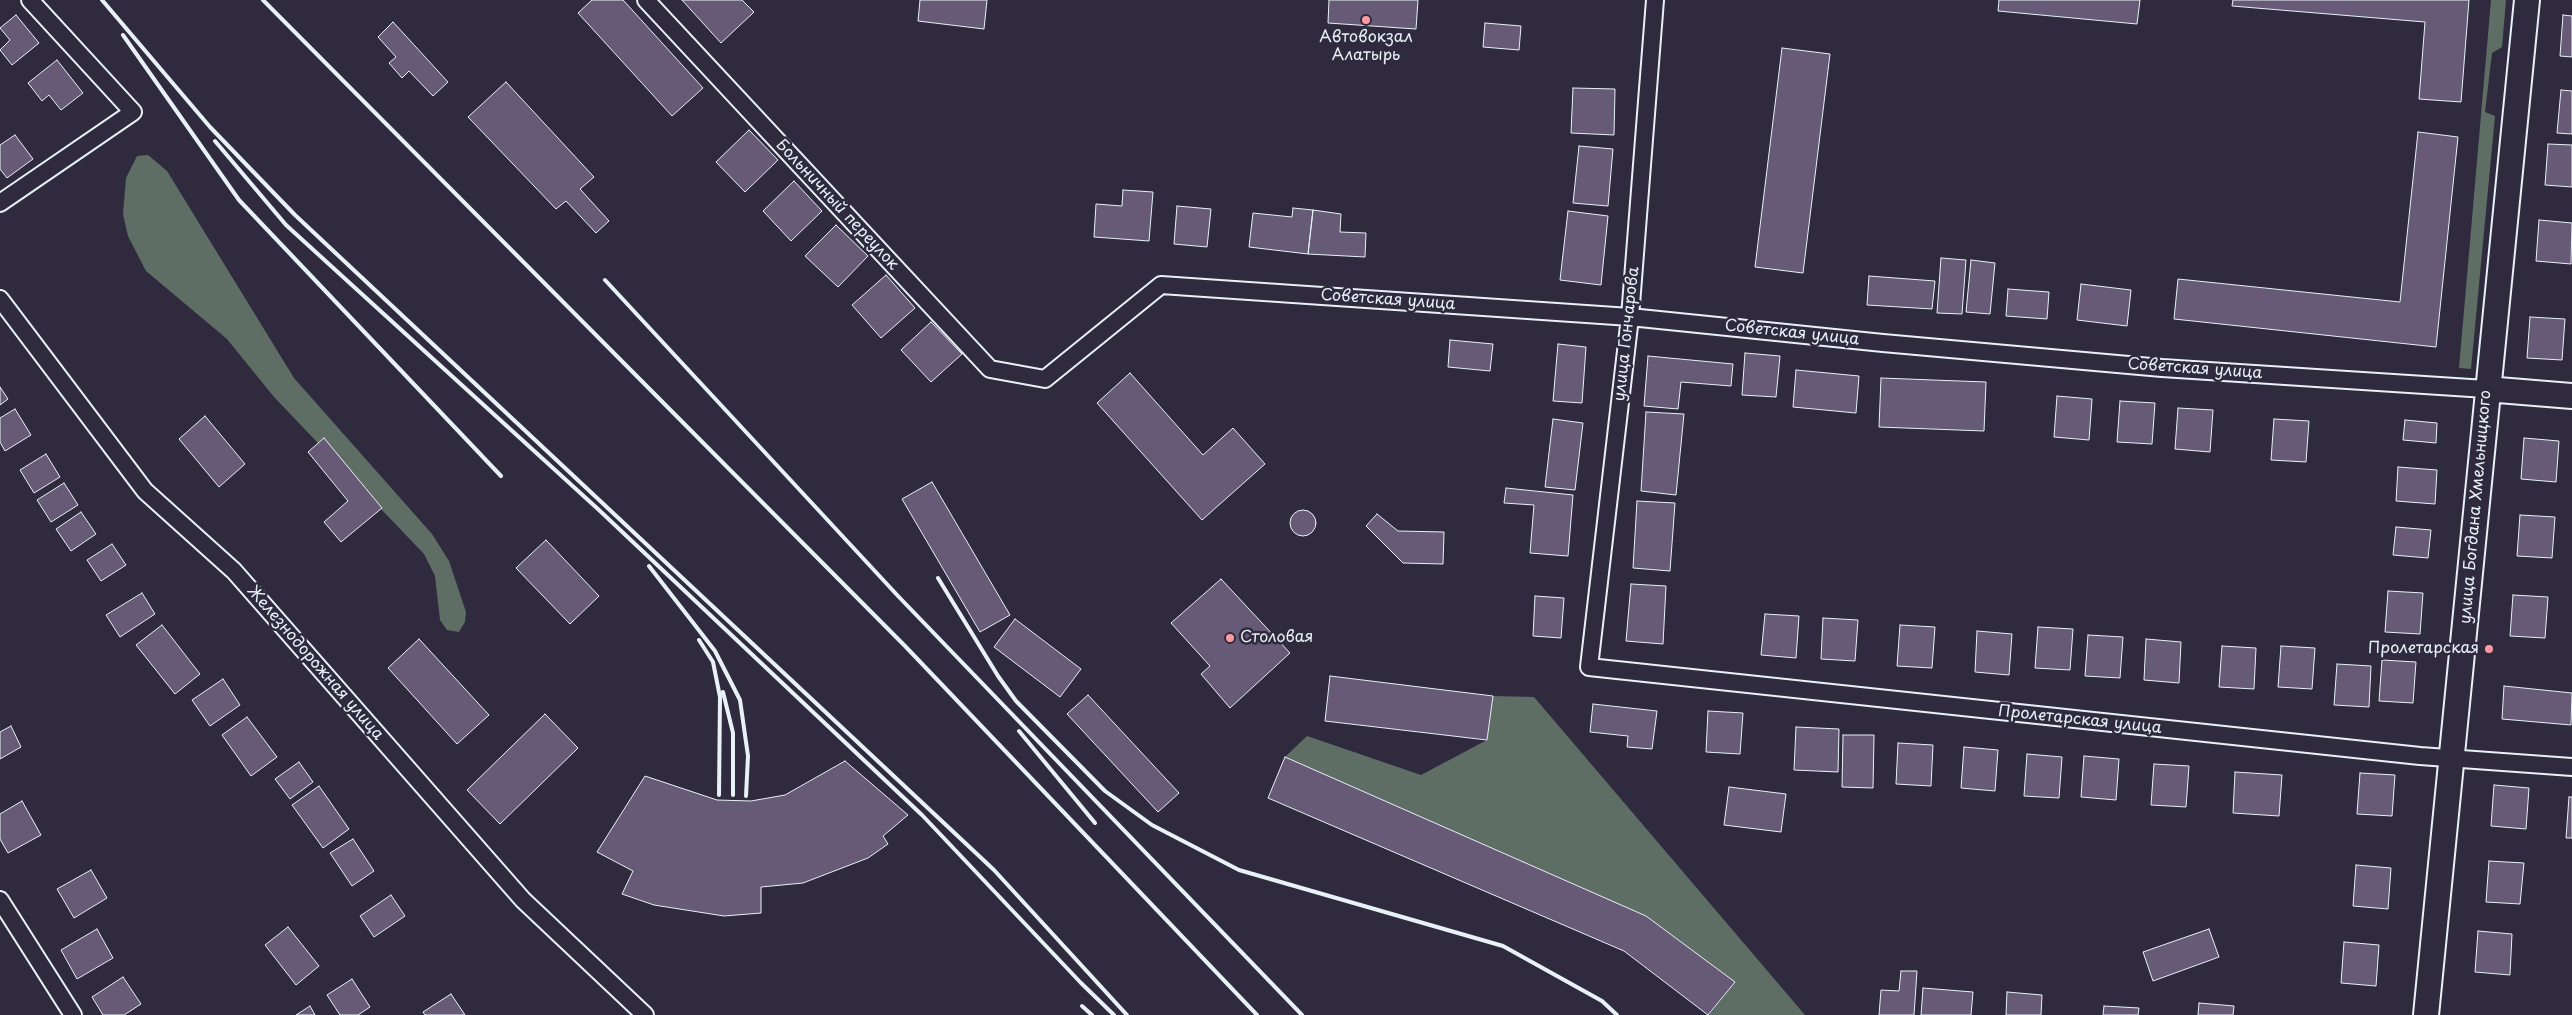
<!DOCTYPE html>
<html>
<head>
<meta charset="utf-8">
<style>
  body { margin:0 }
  canvas { display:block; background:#2f2a3d }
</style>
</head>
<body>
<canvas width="2572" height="1015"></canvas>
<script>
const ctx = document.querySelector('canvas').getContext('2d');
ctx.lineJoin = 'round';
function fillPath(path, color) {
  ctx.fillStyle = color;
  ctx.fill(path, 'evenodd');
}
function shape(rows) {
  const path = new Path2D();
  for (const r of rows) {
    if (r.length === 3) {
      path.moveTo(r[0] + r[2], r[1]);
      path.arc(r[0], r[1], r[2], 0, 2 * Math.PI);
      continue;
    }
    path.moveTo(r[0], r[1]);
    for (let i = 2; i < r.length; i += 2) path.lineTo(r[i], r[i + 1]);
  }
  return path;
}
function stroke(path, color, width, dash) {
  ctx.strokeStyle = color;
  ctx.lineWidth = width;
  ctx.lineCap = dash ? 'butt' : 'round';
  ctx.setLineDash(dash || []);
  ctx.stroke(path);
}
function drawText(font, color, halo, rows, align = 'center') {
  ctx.font = font + ' "Playpen Sans",sans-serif';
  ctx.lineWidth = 5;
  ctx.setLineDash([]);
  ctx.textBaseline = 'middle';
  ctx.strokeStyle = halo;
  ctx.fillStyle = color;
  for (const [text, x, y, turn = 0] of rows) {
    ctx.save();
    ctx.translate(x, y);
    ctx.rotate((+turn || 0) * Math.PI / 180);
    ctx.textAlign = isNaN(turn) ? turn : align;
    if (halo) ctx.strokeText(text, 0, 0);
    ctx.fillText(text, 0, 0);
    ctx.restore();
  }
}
const green = shape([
  [2491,0,2506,0,2502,47,2492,53,2485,112,2495,116,2471,369,2459,368],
  [148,155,167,171,294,378,432,534,449,561,466,612,465,622,459,632,447,630,440,620,435,576,424,554,274,397,227,339,146,271,128,236,123,214,126,178,137,156],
  [1493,696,1534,697,1805,1015,1709,1015,1735,982,1285,757,1307,736,1421,775,1487,740]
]);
const building = shape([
  [592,0,623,0,703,88,672,116,578,13,592,0],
  [682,0,742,0,754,12,721,43,682,0],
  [920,0,987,0,984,29,918,21,920,0],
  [1329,0,1418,0,1416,29,1328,23,1329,0],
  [1999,0,2140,0,2137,24,1998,11,1999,0],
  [2233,0,2469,0,2461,102,2419,99,2425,22,2232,6,2233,0],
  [16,15,39,43,12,65,0,50,10,40,0,28,16,15],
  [2563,15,2572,16,2572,57,2560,56,2563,15],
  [393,22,448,82,433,96,409,71,402,78,389,63,396,57,378,37,393,22],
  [1485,23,1521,26,1519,50,1483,47,1485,23],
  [1782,48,1830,54,1803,273,1755,267,1782,48],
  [57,60,83,93,61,110,49,95,42,101,28,83,57,60],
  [506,82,594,177,580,189,609,221,596,233,566,201,556,209,468,117,506,82],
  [1573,88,1615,89,1614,135,1571,133,1573,88],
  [2561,90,2572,91,2572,134,2557,133,2561,90],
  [749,130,778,160,745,192,716,162,749,130],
  [2418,132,2458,137,2436,347,2174,319,2178,279,2400,302,2418,132],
  [15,135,33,159,7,178,0,169,0,145,15,135],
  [2548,144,2572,145,2572,187,2545,185,2548,144],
  [1579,146,1613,149,1608,206,1573,203,1579,146],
  [794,181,822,211,791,241,763,211,794,181],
  [1123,190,1153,192,1149,241,1094,237,1096,204,1122,206,1123,190],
  [1177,206,1211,209,1207,247,1174,244,1177,206],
  [1293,208,1313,210,1308,254,1249,247,1253,213,1292,217,1293,208],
  [1313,210,1341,214,1340,232,1366,233,1365,257,1308,254,1313,210],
  [1568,211,1608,216,1601,285,1560,280,1568,211],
  [2539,220,2572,223,2571,264,2536,261,2539,220],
  [836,225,868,256,838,287,805,256,836,225],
  [1941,258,1966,260,1962,314,1937,313,1941,258],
  [1971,260,1995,263,1990,314,1966,312,1971,260],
  [886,275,915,308,881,338,852,305,886,275],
  [1869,276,1935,281,1932,309,1867,305,1869,276],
  [2081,284,2131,290,2127,326,2077,320,2081,284],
  [2008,289,2049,292,2047,319,2006,316,2008,289],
  [2530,317,2565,319,2562,360,2527,358,2530,317],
  [931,322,962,354,931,382,901,350,931,322],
  [1450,340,1493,344,1490,371,1448,367,1450,340],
  [1558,344,1586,347,1582,403,1553,401,1558,344],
  [1745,353,1780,356,1776,397,1742,395,1745,353],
  [1648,356,1733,364,1731,386,1681,382,1678,409,1644,406,1648,356],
  [1796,370,1859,376,1856,413,1793,407,1796,370],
  [1130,373,1203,455,1233,428,1265,464,1202,520,1097,403,1130,373],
  [1881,378,1986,382,1984,431,1879,427,1881,378],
  [0,387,8,399,0,405,0,387],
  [2057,396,2092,399,2089,440,2054,437,2057,396],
  [2120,401,2155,403,2152,444,2117,442,2120,401],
  [2178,408,2213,410,2210,452,2175,449,2178,408],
  [15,409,31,435,5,451,0,442,0,418,15,409],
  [1646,412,1684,414,1676,495,1641,491,1646,412],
  [205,416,245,464,219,487,179,439,205,416],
  [1553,419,1583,423,1575,490,1545,487,1553,419],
  [2274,419,2309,421,2306,462,2271,460,2274,419],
  [2405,420,2437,423,2436,443,2403,440,2405,420],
  [324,438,382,508,341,542,324,522,348,501,308,452,324,438],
  [2524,438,2559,441,2556,482,2521,479,2524,438],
  [46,454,60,477,34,493,20,470,46,454],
  [2398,467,2437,470,2435,504,2396,501,2398,467],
  [932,482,1010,615,980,632,902,499,932,482],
  [64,483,78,505,51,522,37,500,64,483],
  [1506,488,1573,495,1568,556,1530,553,1534,505,1504,503,1506,488],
  [1637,501,1675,503,1670,571,1633,568,1637,501],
  [1303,523,13],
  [81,512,96,534,71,551,56,529,81,512],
  [1377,514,1398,531,1444,532,1443,564,1403,563,1366,526,1377,514],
  [2520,515,2555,517,2552,558,2517,556,2520,515],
  [2396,527,2431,530,2428,558,2393,555,2396,527],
  [546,540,599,596,570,624,516,568,546,540],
  [112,544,126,565,101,581,87,560,112,544],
  [1221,579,1290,653,1230,708,1201,674,1210,666,1171,623,1221,579],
  [1631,584,1666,586,1663,644,1626,641,1631,584],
  [2388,591,2423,593,2420,634,2385,632,2388,591],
  [142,593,155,614,120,637,106,615,142,593],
  [2513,595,2548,597,2545,638,2510,636,2513,595],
  [1535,596,1564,598,1561,638,1533,636,1535,596],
  [1765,614,1799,616,1796,658,1761,655,1765,614],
  [1823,618,1858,620,1855,661,1821,659,1823,618],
  [1015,619,1081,669,1060,697,994,647,1015,619],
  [162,625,200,674,175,694,136,645,162,625],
  [1900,625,1935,627,1932,668,1897,666,1900,625],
  [2038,627,2073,629,2070,670,2035,668,2038,627],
  [1977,631,2012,634,2009,675,1975,672,1977,631],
  [2088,635,2123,637,2120,678,2085,676,2088,635],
  [419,639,489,715,457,744,388,668,419,639],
  [2146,639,2181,642,2179,683,2144,680,2146,639],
  [2222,646,2256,648,2254,689,2219,687,2222,646],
  [2281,646,2315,648,2312,689,2278,687,2281,646],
  [2382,660,2416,662,2413,703,2379,701,2382,660],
  [2337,664,2371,666,2369,707,2334,705,2337,664],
  [1330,676,1493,696,1487,740,1325,721,1330,676],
  [223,679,240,705,210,726,192,700,223,679],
  [2504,686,2572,693,2571,725,2502,719,2504,686],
  [1088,695,1179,793,1158,812,1067,714,1088,695],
  [1593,704,1657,711,1652,749,1627,747,1628,736,1590,732,1593,704],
  [1708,711,1743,713,1740,754,1706,752,1708,711],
  [545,714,578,748,500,824,467,790,545,714],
  [247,717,277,757,251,776,222,735,247,717],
  [11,726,21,747,0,759,0,732,11,726],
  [1796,727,1839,729,1838,772,1794,770,1796,727],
  [1843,735,1874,735,1873,788,1842,787,1843,735],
  [1898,743,1933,745,1931,786,1896,784,1898,743],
  [1964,747,1998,750,1995,791,1961,788,1964,747],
  [2027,754,2062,757,2059,798,2024,796,2027,754],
  [2084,756,2119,759,2116,800,2081,797,2084,756],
  [1285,757,1646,916,1735,982,1708,1015,1624,951,1268,798,1285,757],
  [845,761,908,815,883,836,888,844,868,858,803,883,761,887,761,913,724,916,654,905,622,894,633,871,597,852,645,776,717,800,751,801,785,795,845,761],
  [299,762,313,782,290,799,275,779,299,762],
  [2154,764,2189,766,2186,807,2151,805,2154,764],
  [2235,772,2282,775,2279,816,2233,813,2235,772],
  [2360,773,2395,775,2392,816,2357,814,2360,773],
  [2494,785,2529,788,2526,829,2491,826,2494,785],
  [319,786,349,829,323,848,292,805,319,786],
  [1729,787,1786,794,1781,832,1724,825,1729,787],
  [2569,797,2572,797,2572,838,2566,838,2569,797],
  [22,801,41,835,8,853,0,839,0,814,22,801],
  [353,839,374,871,352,886,330,853,353,839],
  [2489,861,2524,863,2520,904,2486,902,2489,861],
  [2356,865,2391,868,2388,909,2353,906,2356,865],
  [91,870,107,898,74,918,57,889,91,870],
  [391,895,405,916,374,937,360,916,391,895],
  [288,927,319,966,296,985,265,945,288,927],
  [97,929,113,958,77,979,61,950,97,929],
  [2209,929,2219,957,2153,981,2143,952,2209,929],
  [2478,931,2512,934,2510,975,2475,972,2478,931],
  [2344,942,2379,945,2376,986,2341,983,2344,942],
  [1901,971,1917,971,1914,1015,1879,1015,1881,990,1899,991,1901,971],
  [123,977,141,1004,124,1015,103,1015,92,997,123,977],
  [352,979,370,1007,358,1015,340,1015,327,995,352,979],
  [1923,988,1973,992,1971,1015,1921,1015,1923,988],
  [2007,992,2042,995,2041,1015,2006,1015,2007,992],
  [451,994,465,1015,425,1015,423,1012,451,994],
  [2199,1003,2234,1006,2233,1015,2198,1015,2199,1003],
  [310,1006,315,1015,296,1015,310,1006],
  [2104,1006,2139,1008,2138,1015,2103,1015,2104,1006]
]);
const street = shape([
  [646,0,990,369,1045,379,1161,285,1630,317,1883,343,2162,368,2486,389],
  [1655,0,1630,317,1589,667,2420,756,2572,767],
  [0,203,133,112,30,0],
  [0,299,145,491,234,571,523,900,645,1015],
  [0,900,73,1015]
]);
const secondary = shape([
  [2486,389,2572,396],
  [2426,1015,2527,0]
]);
const rail = shape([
  [102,0,210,127,295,215,994,870,1127,1015],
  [263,0,905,646,1257,1015],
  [123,35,239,200,501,476],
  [215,141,286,225,599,510,922,815,1081,983,1114,1015],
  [605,280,898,596,1302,1015],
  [649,566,715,651,740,700,748,756,746,796],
  [938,578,998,676,1016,701,1105,791,1152,825,1239,870,1503,946,1602,1001,1617,1015],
  [699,640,713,662,720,697,719,795],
  [723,692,733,733,733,795],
  [1019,731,1095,823],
  [1082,1006,1092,1015]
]);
const markers = [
  [1366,20,5,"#ff9aa2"],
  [1230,638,5,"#ff9aa2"],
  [2489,649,5,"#ff9aa2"]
];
const poiNames = [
  ["Автовокзал",1366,38],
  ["Алатырь",1366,56],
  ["Столовая",1240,638,"left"],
  ["Пролетарская",2479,649,"right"]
];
const streetNames = [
  ["Больничный переулок",837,205,47],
  ["Советская улица",1388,300,4],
  ["Советская улица",1792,333,6],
  ["улица Гончарова",1627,334,-84],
  ["Советская улица",2195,369,4],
  ["улица Богдана Хмельницкого",2476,507,-85],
  ["Железнодорожная улица",315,663,49],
  ["Пролетарская улица",2080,720,6]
];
fillPath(green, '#5e6e65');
fillPath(building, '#665a77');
stroke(building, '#e8f1f8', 1);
stroke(street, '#e8f1f8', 20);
stroke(secondary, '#e8f1f8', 28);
stroke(street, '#2f2a3d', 16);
stroke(secondary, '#2f2a3d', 24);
stroke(rail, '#e8f1f8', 4);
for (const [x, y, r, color] of markers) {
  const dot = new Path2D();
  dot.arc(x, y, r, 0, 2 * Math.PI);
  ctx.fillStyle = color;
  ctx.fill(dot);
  stroke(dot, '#2f2a3d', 2);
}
drawText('16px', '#e8f1f8', '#2f2a3d', poiNames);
drawText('16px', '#e8f1f8', '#2f2a3d', streetNames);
</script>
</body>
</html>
